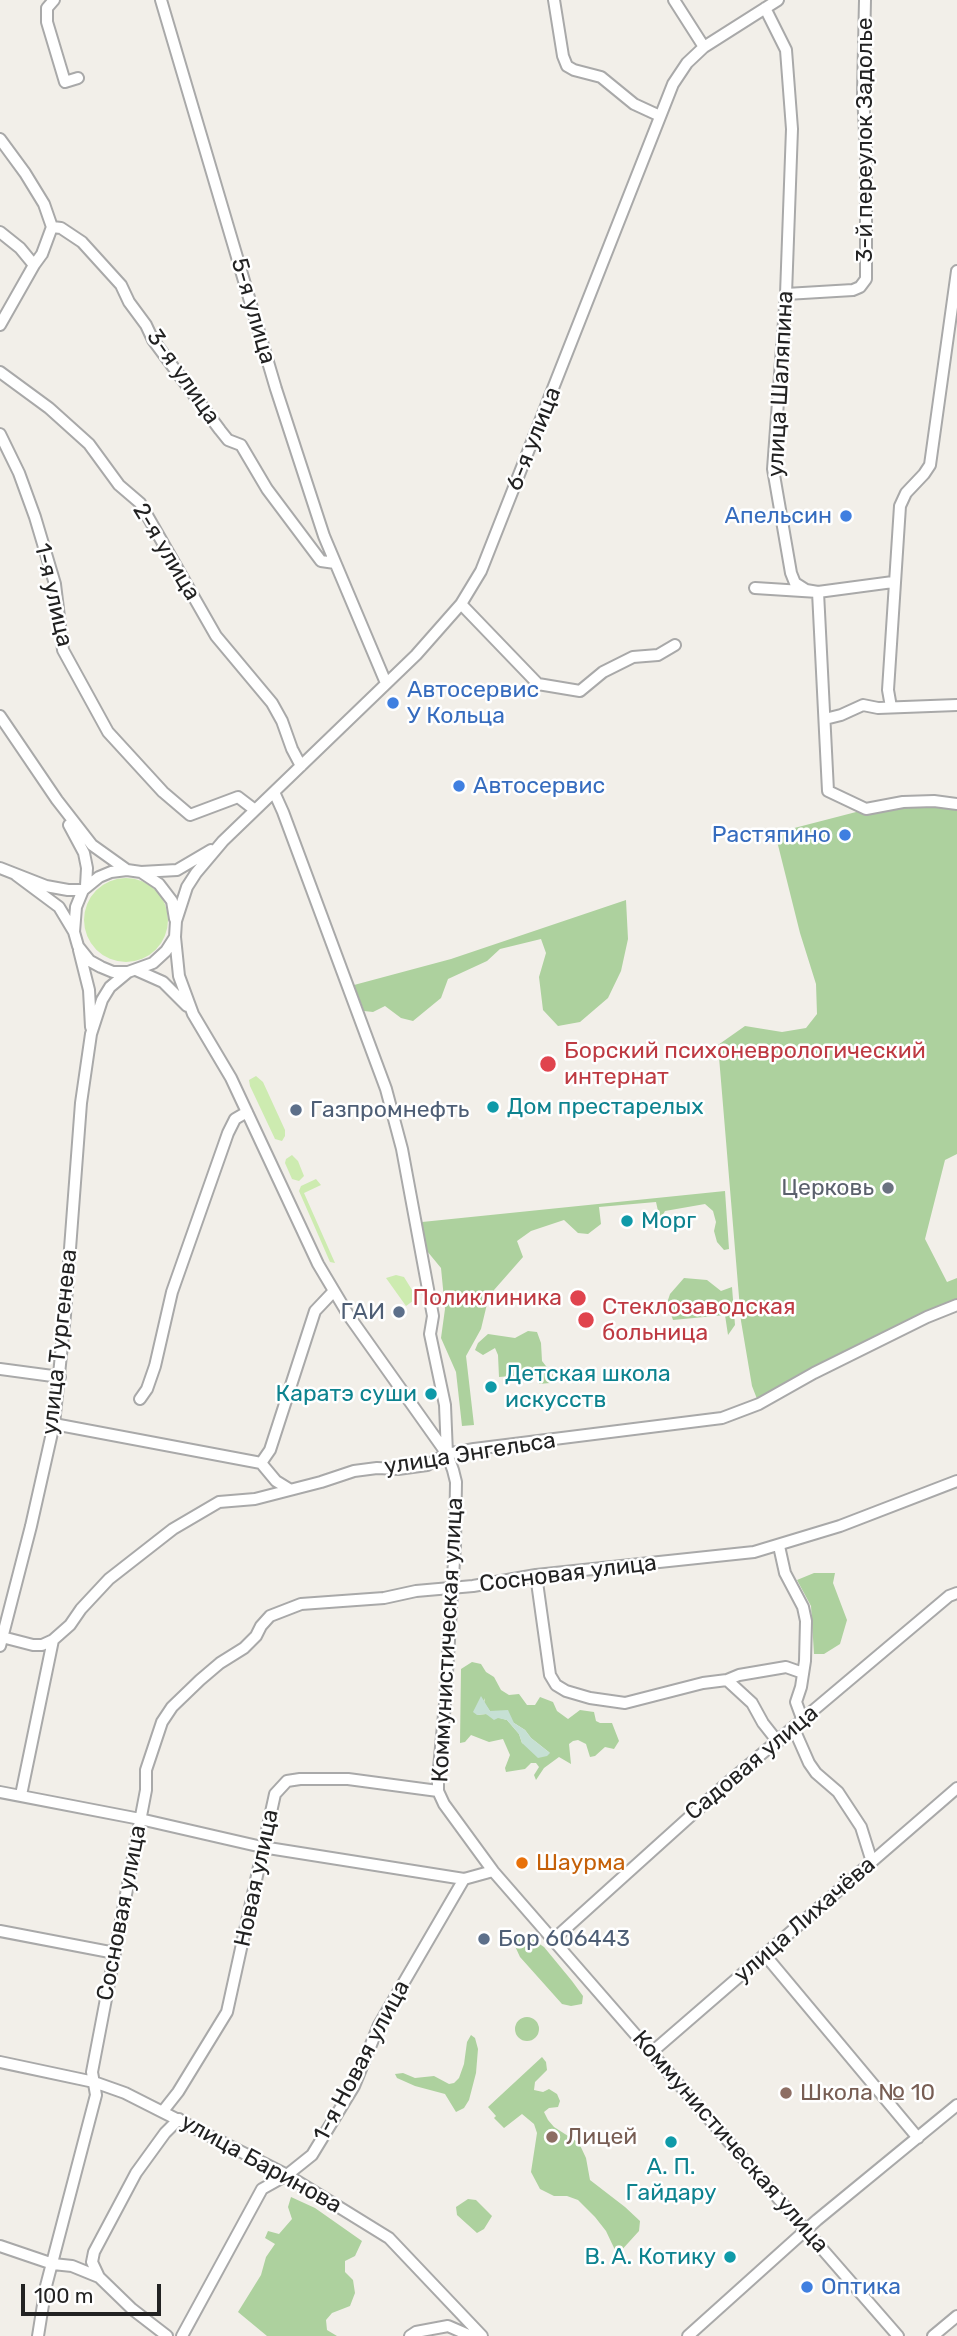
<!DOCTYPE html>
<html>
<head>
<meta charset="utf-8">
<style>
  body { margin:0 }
  #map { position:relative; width:957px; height:2336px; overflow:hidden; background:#f2efe9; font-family:Rubik,sans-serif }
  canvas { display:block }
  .scale { position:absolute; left:21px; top:2284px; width:140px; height:32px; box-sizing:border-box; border:4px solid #222; border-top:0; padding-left:9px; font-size:21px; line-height:24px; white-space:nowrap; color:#222; -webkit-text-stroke:5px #fff; paint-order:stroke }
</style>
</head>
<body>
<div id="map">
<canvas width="957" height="2336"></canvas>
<div class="scale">100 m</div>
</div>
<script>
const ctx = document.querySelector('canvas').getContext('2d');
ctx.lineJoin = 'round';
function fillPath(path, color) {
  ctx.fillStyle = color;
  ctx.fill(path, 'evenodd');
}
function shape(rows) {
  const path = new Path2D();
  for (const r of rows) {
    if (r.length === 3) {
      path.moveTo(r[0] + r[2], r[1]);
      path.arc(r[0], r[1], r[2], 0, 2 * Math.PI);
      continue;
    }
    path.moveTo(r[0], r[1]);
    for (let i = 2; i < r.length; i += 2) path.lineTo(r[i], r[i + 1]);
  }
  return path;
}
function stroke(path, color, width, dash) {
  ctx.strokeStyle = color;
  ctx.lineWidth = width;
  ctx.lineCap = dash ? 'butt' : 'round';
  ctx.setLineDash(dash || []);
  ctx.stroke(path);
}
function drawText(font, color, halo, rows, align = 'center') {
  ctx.font = font + ' Rubik,sans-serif';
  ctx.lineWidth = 5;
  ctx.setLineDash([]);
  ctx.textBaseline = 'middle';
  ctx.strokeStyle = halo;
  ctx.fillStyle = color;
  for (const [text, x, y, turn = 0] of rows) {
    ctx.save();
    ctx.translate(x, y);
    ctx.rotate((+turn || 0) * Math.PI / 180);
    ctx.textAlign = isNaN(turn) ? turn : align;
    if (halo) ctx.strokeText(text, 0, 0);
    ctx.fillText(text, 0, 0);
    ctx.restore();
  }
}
const grass = shape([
  [126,920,42],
  [256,1076,263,1082,285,1130,285,1136,282,1141,275,1139,250,1086,249,1080],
  [292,1155,298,1161,304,1176,299,1181,292,1179,285,1163,286,1159],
  [316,1179,321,1185,304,1193,335,1263,330,1262,299,1191,301,1186],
  [396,1275,404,1277,417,1298,406,1306,386,1278]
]);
const forest = shape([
  [887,804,957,804,957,1154,945,1160,925,1239,947,1282,957,1278,957,1305,759,1404,752,1386,741,1321,718,1045,745,1026,782,1032,806,1028,817,1014,816,984,800,933,775,833],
  [626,900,628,939,621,971,608,998,580,1022,558,1026,543,1010,539,977,546,953,541,939,500,949,487,961,448,979,441,998,413,1021,401,1018,385,1006,373,1012,364,1011,354,985,451,959],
  [725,1191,729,1249,724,1250,717,1242,714,1231,716,1222,713,1211,705,1204,665,1211,660,1220,656,1202,599,1207,601,1224,588,1234,578,1233,564,1220,531,1231,517,1241,523,1257,494,1290,487,1304,481,1329,466,1356,474,1425,462,1426,456,1372,441,1338,445,1309,441,1268,427,1251,422,1222],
  [684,1278,707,1280,721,1291,732,1287,735,1325,728,1335,725,1315,673,1320,667,1303,670,1294],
  [528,1331,537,1332,541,1343,542,1361,553,1375,550,1383,539,1384,538,1374,499,1377,498,1355,495,1348,483,1355,475,1350,478,1343,488,1334,515,1338],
  [814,1573,835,1573,833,1583,847,1620,840,1644,824,1654,814,1654,811,1606,797,1580],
  [472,1662,481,1664,486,1672,494,1677,501,1690,509,1695,519,1694,527,1705,535,1705,540,1697,553,1702,557,1711,568,1719,580,1710,594,1712,596,1721,600,1723,612,1723,619,1741,614,1749,605,1747,595,1756,590,1757,586,1744,578,1740,573,1741,569,1744,571,1764,559,1757,544,1768,536,1780,534,1775,539,1767,536,1763,531,1763,525,1769,506,1772,505,1768,510,1755,503,1739,489,1742,471,1735,465,1742,460,1743,461,1669],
  [485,1698,484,1703,490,1711,514,1723,525,1730,531,1738,550,1753,522,1743,519,1734,507,1720,486,1714,477,1715],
  [526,1935,544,1947,572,1981,583,1996,582,2004,571,2006,562,2004,520,1957,514,1944,518,1937],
  [527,2029,12],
  [471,2035,475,2038,478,2049,476,2073,469,2100,464,2108,456,2112,445,2094,415,2086,397,2078,395,2074,403,2073,415,2078,434,2076,449,2084,454,2083,459,2078,464,2064,467,2042],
  [542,2057,546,2062,547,2070,535,2082,534,2090,543,2092,549,2089,557,2094,560,2101,558,2107,549,2108,544,2112,548,2120,554,2127,579,2143,586,2158,590,2180,625,2207,640,2221,639,2231,619,2253,615,2250,606,2231,595,2217,578,2200,567,2196,554,2196,540,2189,531,2172,537,2133,534,2124,522,2114,504,2128,494,2118,496,2116,488,2107],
  [291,2197,315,2208,362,2241,355,2256,345,2261,345,2272,353,2280,355,2293,350,2306,332,2313,326,2320,327,2330,337,2336,267,2336,238,2312,261,2275,266,2257,275,2244,265,2238,268,2231,279,2234,292,2219,288,2207],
  [468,2199,476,2200,492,2216,484,2229,477,2233,457,2215,456,2207]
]);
const wetland = shape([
  [481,1696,490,1711,508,1710,514,1723,525,1730,531,1738,550,1753,547,1756,538,1758,522,1743,519,1734,507,1720,498,1718,494,1720,486,1714,477,1715,473,1712]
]);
const minor = shape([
  [54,0,47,8,47,22,65,82,78,78],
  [161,0,276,389,324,536,386,683],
  [554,0,563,56,567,66,574,70,601,77,634,104,660,116],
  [674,0,704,47],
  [765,8,786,50,792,129,786,294,773,469,791,573,795,583,806,590,818,592,828,791,866,809,903,802,934,801,957,804],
  [0,139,25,173,44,204,52,227],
  [52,227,61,228,82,242,121,285,129,302,146,325,153,340,220,430,228,440,241,445,267,489,321,561,335,563],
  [0,232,20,248,34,265],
  [786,294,853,290,860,287,866,279,866,152,863,94,865,0],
  [0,325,34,265,42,254,52,227],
  [0,372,49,408,89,444,119,485,140,503,216,636,272,703,282,721,292,749,301,766],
  [0,434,19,473,35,517,55,584,63,650,108,732,163,792,190,815,238,797,255,810],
  [755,588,818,592,893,582],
  [461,604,538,684,580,691,603,672,633,657,658,655,675,645],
  [891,707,888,690,900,506,906,493,924,474,930,465,957,271],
  [0,716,57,800,92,845,127,870],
  [825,719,841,715,863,705,878,708,957,705],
  [274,792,283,812,386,1089,402,1149,433,1316,430,1334,445,1405,447,1454],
  [69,825,84,853,87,868,86,886],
  [0,868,46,886,68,890,83,890],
  [141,872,159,884,172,901,175,919],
  [16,875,59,907,74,932,78,946,90,961,101,967,113,972,128,972,153,963,166,951,175,937,176,921,187,887,196,873,223,841,416,655,461,604,481,571,673,84,687,63,704,47,778,0],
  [74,932,76,907,83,890,99,877,111,872,127,870,141,872,177,870,211,850],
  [175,937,179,976,193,1014,231,1078,318,1264,349,1316,447,1454,453,1470,456,1482,455,1545,445,1704,438,1779,438,1791,444,1804,493,1871,898,2336],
  [79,950,89,990,91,1027],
  [136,970,163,982,187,1006],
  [0,1369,60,1377],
  [140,1399,147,1389,155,1366,172,1292,228,1133,235,1119,247,1112],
  [54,1424,261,1463,276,1481,289,1489],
  [261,1463,270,1450,315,1311,333,1292],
  [779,1546,785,1573,803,1607,806,1621,805,1661,801,1687,796,1702,803,1721],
  [536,1575,550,1675,556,1685,566,1691,590,1698,625,1703,703,1683,727,1680,739,1675,786,1667,803,1673],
  [2,1637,33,1645,42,1645,53,1640,70,1625,81,1609,109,1579,173,1529,219,1502,255,1499,321,1482,354,1471,377,1468,398,1469,427,1465,447,1454,474,1449,722,1418,759,1404,814,1373,927,1317,957,1305],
  [0,1646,31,1526,54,1424,65,1315,81,1103,91,1034,102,1000,110,987,128,972],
  [727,1680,752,1703,763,1723,778,1742],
  [794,1729,809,1763,816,1773,838,1792,861,1827,872,1862],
  [0,1792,140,1819,262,1847,464,1879,493,1871],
  [21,1795,53,1640],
  [0,1931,115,1953],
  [553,1940,726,1784,949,1596,957,1593],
  [765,1955,918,2138],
  [652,2052,957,1788],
  [0,2062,94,2082,125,2093,287,2175,389,2238,482,2336],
  [163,2111,178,2092,227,2012,275,1794,287,1781,300,1779,348,1779,438,1791],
  [0,2246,53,2264,72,2266,99,2277,132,2309,167,2336],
  [99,2277,92,2262,94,2252,136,2173,165,2133,179,2119],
  [38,2336,46,2286,96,2095,92,2072,146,1790,146,1770,162,1722,172,1707,200,1680,220,1663,244,1648,256,1636,261,1626,270,1616,301,1604,384,1598,416,1591,473,1586,536,1575,754,1552,840,1526,957,1481],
  [182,2336,262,2189,287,2175,312,2155,354,2086,379,2025,464,1879],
  [410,2336,416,2332,448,2326,471,2336],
  [688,2336,817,2220,957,2105],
  [933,2336,957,2316]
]);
const markers = [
  [846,516,7,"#3f7fe0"],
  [393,703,7,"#3f7fe0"],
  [459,786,7,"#3f7fe0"],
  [845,835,7,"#3f7fe0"],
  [548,1064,9,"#e0444e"],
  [493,1107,7,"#0f9aa8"],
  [296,1110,7,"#5c6f8a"],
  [888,1188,7,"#6b7280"],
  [627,1221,7,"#0f9aa8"],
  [578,1298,9,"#e0444e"],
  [399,1312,7,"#5c6f8a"],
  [586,1320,9,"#e0444e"],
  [491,1387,7,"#0f9aa8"],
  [431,1394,7,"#0f9aa8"],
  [522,1863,7,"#e8710a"],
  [484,1939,7,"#5c6f8a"],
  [786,2093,7,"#8d6e63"],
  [552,2137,7,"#8d6e63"],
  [671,2142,7,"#0f9aa8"],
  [730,2257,7,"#0f9aa8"],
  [807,2287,7,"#3f7fe0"]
];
const streetNames = [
  ["3-й переулок Задолье",865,140,-90],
  ["5-я улица",253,311,74],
  ["3-я улица",183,377,55],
  ["улица Шаляпина",781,384,-87],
  ["6-я улица",534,439,-68],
  ["2-я улица",166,552,59],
  ["1-я улица",53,595,77],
  ["улица Тургенева",60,1342,-84],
  ["улица Энгельса",470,1454,-9],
  ["Сосновая улица",568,1574,-7],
  ["Коммунистическая улица",448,1640,-87],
  ["Садовая улица",752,1763,-40],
  ["Новая улица",257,1878,-78],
  ["Сосновая улица",122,1913,-79],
  ["улица Лихачёва",805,1920,-41],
  ["1-я Новая улица",362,2061,-62],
  ["Коммунистическая улица",730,2142,49],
  ["улица Баринова",261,2164,29]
];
const shopNames = [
  ["Апельсин",832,516,"right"],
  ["Автосервис",407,690],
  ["У Кольца",407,716],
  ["Автосервис",473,786],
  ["Растяпино",831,835,"right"],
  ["Оптика",821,2287]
];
const healthNames = [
  ["Борский психоневрологический",564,1051],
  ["интернат",564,1077],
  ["Поликлиника",562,1298,"right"],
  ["Стеклозаводская",602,1307],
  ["больница",602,1333]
];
const cultureNames = [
  ["Дом престарелых",507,1107],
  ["Морг",641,1221],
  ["Детская школа",505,1374],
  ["искусств",505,1400],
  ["Каратэ суши",417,1394,"right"],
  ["А. П.",671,2167,"center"],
  ["Гайдару",671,2193,"center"],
  ["В. А. Котику",716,2257,"right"]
];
const serviceNames = [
  ["Газпромнефть",310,1110],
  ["ГАИ",385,1312,"right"],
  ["Бор 606443",498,1939]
];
const worshipNames = [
  ["Церковь",874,1188]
];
const foodNames = [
  ["Шаурма",536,1863]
];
const educationNames = [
  ["Школа № 10",800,2093],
  ["Лицей",566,2137]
];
fillPath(grass, '#cdebb0');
fillPath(forest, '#add19e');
fillPath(wetland, '#c6e0d4');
stroke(minor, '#a9a9a9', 14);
stroke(minor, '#fff', 10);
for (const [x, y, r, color] of markers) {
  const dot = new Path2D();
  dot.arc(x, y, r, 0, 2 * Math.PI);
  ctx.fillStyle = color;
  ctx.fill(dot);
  stroke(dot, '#fff', 2.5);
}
drawText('23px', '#222', '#fff', streetNames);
drawText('23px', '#366cbe', '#fff', shopNames, 'left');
drawText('23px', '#be3a42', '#fff', healthNames, 'left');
drawText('23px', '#0d838f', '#fff', cultureNames, 'left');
drawText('23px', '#4e5e75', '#fff', serviceNames, 'left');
drawText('23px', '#5b616d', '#fff', worshipNames, 'right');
drawText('23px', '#c56008', '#fff', foodNames, 'left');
drawText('23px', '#785e54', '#fff', educationNames, 'left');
</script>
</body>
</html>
